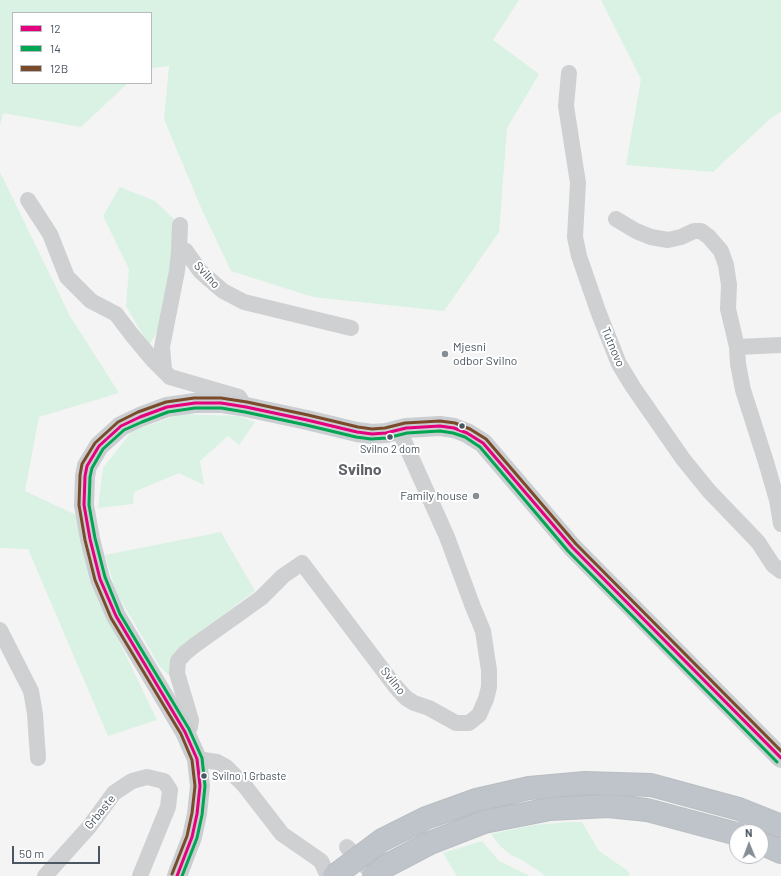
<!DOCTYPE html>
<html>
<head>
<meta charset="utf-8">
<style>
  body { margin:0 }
  #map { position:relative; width:781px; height:876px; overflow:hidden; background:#f4f4f4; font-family:Barlow,sans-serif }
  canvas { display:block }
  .legend { position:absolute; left:12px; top:12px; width:140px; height:72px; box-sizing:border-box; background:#fff; border:1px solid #b7bbc0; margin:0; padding:5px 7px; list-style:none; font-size:12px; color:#4a5661 }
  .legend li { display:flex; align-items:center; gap:8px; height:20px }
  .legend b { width:20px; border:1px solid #b7bbc0 }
  .north { position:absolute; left:729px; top:824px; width:40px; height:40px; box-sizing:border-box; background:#fff; border:1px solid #b7bbc0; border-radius:50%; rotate:359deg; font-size:11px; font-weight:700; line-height:16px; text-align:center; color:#4a5661 }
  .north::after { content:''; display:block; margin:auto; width:14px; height:18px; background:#868d94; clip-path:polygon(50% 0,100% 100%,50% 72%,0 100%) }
  .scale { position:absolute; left:12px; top:846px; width:88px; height:18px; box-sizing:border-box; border:2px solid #4a5661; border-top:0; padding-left:5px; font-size:12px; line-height:14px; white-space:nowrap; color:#4a5661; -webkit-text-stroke:3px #fff; paint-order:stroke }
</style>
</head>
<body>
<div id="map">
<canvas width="781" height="876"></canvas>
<ul class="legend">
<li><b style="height:5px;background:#e5007d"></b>12</li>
<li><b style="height:5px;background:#00a651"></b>14</li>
<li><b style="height:5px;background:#7a4b2a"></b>12B</li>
</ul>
<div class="north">N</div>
<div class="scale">50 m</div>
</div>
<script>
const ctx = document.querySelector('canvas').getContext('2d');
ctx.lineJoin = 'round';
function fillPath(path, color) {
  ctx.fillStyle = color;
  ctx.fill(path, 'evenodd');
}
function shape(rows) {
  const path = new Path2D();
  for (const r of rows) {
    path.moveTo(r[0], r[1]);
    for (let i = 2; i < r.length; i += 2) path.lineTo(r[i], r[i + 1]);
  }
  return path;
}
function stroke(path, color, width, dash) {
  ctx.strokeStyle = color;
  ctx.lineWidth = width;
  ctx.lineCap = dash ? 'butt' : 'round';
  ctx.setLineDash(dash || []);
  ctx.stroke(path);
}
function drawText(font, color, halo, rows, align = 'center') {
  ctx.font = font + ' Barlow,sans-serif';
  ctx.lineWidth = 4;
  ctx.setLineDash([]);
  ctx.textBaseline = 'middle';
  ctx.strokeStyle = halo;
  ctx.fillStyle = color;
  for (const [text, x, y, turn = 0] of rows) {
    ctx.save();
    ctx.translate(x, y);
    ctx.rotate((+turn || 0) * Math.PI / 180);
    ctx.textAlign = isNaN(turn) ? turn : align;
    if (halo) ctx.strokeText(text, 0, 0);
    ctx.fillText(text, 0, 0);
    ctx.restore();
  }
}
const green = shape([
  [0,0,519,0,493,40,539,74,507,128,499,232,444,311,313,297,231,271,202,210,164,119,169,66,151,68,151,13,13,13,13,83,128,83,81,127,3,113,0,126],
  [601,0,781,0,781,112,771,118,713,172,626,165,641,79],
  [0,172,70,316,119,393,39,417,25,491,78,516,90,581,157,720,108,736,28,549,0,548],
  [120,187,155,201,174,219,171,269,160,328,149,345,126,306,129,269,103,216],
  [181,414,238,416,255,422,239,445,228,436,200,461,204,485,179,473,134,492,133,504,98,508,103,468,132,431],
  [221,532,255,591,182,645,171,660,169,676,159,665,116,592,105,555],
  [570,822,582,822,599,851,628,871,630,876,546,876,522,860,511,855,500,846,491,834,534,825],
  [482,841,499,861,530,876,457,876,443,853]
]);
const minor = shape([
  [569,73,566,106,578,183,575,237,579,256,598,311,619,364,633,387,683,459,709,491,758,542,773,565,781,571],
  [28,200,50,234,67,277,91,301,116,314,132,335,153,360,170,377,239,397,244,405],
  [616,219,636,231,651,237,668,240,681,237,694,231,701,231,709,237,721,251,726,265,729,285,728,309,737,347,738,364,743,390,766,462,777,500,781,524],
  [179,253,180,225],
  [737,347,781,345],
  [164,370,162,347,177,271,179,253,186,251,200,271,209,279,223,291,244,302,351,328],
  [0,630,31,691,35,714,38,758],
  [185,732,190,727,191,720,177,673,178,661,185,653,195,645,261,598,283,576,302,563,395,686,406,698,414,703,429,708,456,723,469,723,479,715,486,699,489,687,489,670,483,631,473,607,447,537,399,430],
  [197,759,217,762,226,767,244,785,282,834,321,861,328,876],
  [347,847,375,876],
  [45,876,89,827,114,793,132,781,147,777,164,781,170,790,168,807,140,876]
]);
const major = shape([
  [177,876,192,837,197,814,200,786,197,759,185,732,116,616,100,579,90,539,84,505,85,476,87,466,99,446,121,426,140,417,167,407,195,403,221,403,246,407,307,420,357,432,372,434,386,433,406,428,440,426,454,428,467,433,483,443,572,547,781,758]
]);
const highway = shape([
  [651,785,739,809,781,826],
  [647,810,737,834],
  [761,843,781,852]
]);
const highwayBridge = shape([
  [334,876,382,840,426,818,476,800,529,788,585,783,651,785],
  [373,876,388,865,430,843,484,822,550,809,608,806,647,810]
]);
const bus1 = shape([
  [177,876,192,837,197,814,200,786,197,759,185,732,116,616,100,579,90,539,84,505,85,476,87,466,99,446,121,426,140,417,167,407,195,403,221,403,246,407,307,420,357,432,372,434,386,433,406,428,440,426,454,428,467,433,483,443,572,547,781,758]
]);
const bus2 = shape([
  [182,876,197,838,202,815,205,786,202,758,189,729,120,614,105,577,95,538,89,505,90,477,92,468,103,449,124,430,142,422,168,412,195,408,221,408,245,412,306,425,356,437,371,439,387,438,407,433,440,431,453,433,465,437,480,447,568,551,777,762]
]);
const bus3 = shape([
  [172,874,187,836,192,813,195,786,192,760,181,734,111,618,95,580,85,540,79,505,80,475,82,464,95,443,118,422,138,412,166,402,194,398,221,398,247,402,308,415,358,427,372,429,385,428,405,423,440,421,455,423,470,429,486,439,576,544,781,751]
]);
const markers = [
  [445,354,4,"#868d94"],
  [462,426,3.5,"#4a5661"],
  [390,437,3.5,"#4a5661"],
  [476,496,4,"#868d94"],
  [204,776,3.5,"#4a5661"]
];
const busNames = [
  ["Svilno 2 dom",390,449],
  ["Svilno 1 Grbaste",212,776,"left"]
];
const streetNames = [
  ["Svilno",207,275,47],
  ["Tutnovo",613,347,67],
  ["Svilno",393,681,51],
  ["Grbaste",100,812,-51]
];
const poiNames = [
  ["Mjesni",453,347],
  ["odbor Svilno",453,361],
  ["Family house",468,496,"right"]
];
const districtNames = [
  ["Svilno",360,470]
];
fillPath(green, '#d9f2e3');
stroke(highway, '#b9bec3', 24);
stroke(minor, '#ced0d2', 16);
stroke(major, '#caced1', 20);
stroke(highway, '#bec4c9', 22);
stroke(highwayBridge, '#b9bec3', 24, []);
stroke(highwayBridge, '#bec4c9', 22);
stroke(bus1, '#e5007d', 3);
stroke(bus2, '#00a651', 3);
stroke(bus3, '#7a4b2a', 3);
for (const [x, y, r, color] of markers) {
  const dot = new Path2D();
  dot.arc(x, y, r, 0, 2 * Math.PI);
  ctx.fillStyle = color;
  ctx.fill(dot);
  stroke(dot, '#fff', 1.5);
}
drawText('11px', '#4a5661', '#fff', busNames);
drawText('12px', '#4a5661', '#fff', streetNames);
drawText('12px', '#4a5661', '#fff', poiNames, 'left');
drawText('bold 16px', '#5f6368', '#fff', districtNames);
</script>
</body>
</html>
